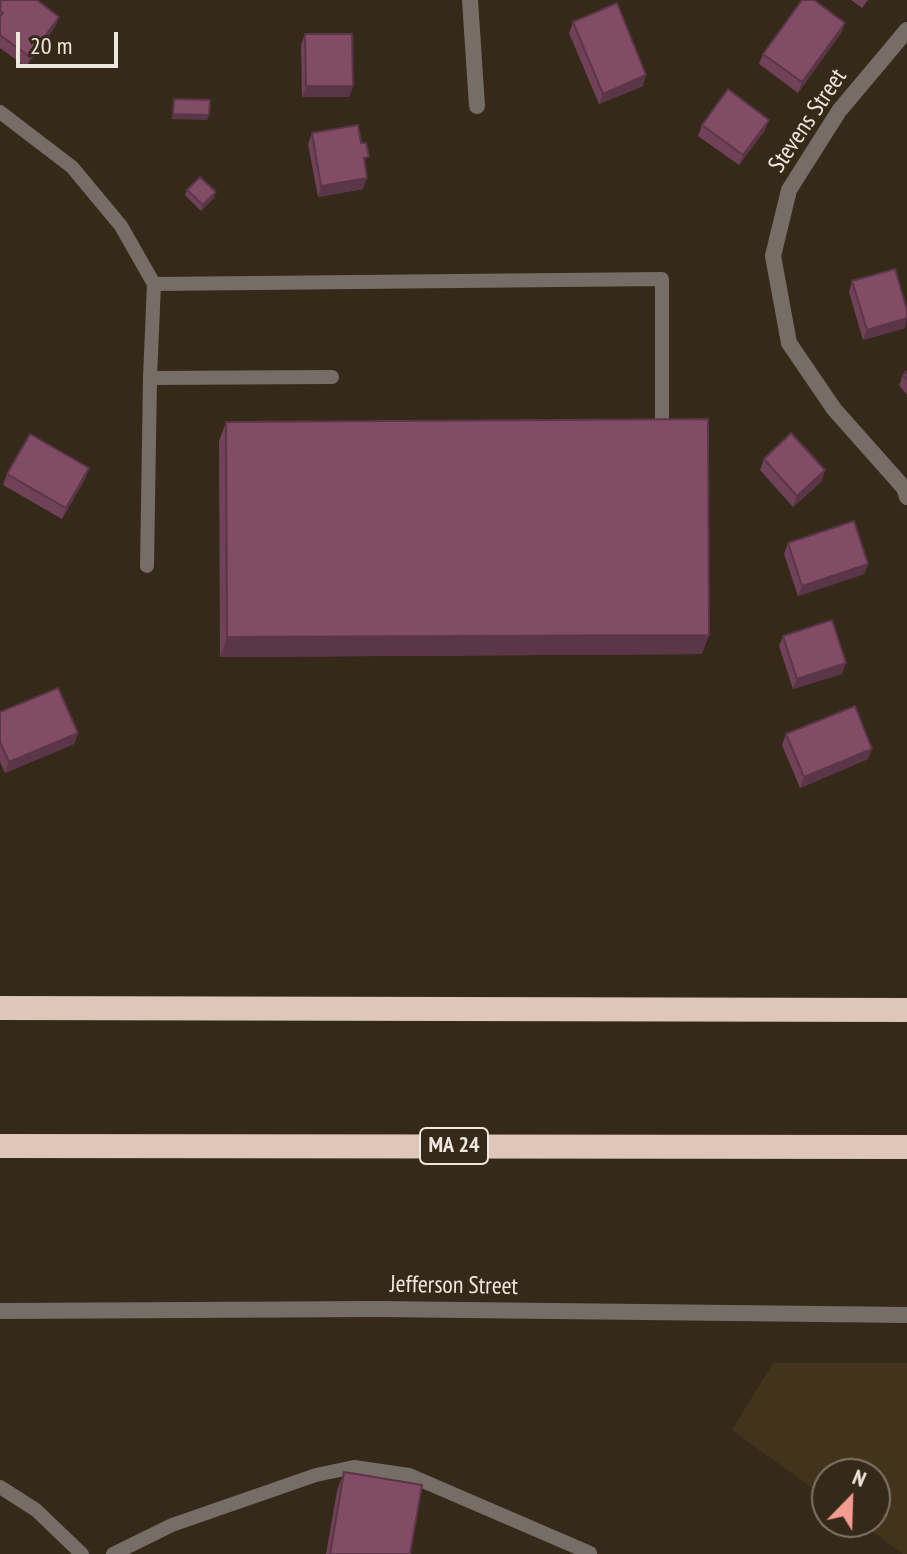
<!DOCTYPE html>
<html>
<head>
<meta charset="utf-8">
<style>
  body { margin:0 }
  #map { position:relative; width:907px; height:1554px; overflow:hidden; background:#352a19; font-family:"PT Sans Narrow",sans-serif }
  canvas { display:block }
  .north { position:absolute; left:811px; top:1458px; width:80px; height:80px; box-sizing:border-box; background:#352a19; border:2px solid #7f7667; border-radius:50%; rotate:23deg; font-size:22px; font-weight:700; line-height:32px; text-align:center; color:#eee7dd }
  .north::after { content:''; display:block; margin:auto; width:28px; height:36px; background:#f59c90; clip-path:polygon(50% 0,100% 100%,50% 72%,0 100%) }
  .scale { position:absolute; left:16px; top:32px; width:102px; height:36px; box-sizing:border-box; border:4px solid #eee7dd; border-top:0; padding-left:10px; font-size:24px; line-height:28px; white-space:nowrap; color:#eee7dd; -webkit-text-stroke:6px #352a19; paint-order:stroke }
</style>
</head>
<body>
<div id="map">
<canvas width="907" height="1554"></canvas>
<div class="north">N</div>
<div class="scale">20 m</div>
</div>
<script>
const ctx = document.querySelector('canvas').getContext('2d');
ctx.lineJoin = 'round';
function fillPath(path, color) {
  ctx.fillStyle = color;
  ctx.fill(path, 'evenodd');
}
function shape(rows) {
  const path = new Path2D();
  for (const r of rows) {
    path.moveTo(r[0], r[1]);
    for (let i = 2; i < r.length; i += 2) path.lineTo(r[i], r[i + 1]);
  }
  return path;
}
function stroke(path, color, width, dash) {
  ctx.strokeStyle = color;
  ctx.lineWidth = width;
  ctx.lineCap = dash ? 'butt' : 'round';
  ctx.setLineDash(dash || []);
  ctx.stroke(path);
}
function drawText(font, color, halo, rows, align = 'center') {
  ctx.font = font + ' "PT Sans Narrow",sans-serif';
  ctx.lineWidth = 8;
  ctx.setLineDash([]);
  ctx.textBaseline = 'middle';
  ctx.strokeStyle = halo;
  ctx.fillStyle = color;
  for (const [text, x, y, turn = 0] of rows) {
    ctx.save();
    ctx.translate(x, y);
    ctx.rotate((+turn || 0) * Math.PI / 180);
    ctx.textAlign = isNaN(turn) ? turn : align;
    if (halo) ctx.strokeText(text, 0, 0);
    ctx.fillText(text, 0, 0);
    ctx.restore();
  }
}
const built = shape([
  [773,1363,907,1363,907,1554,903,1554,859,1522,875,1522,875,1474,827,1474,827,1499,732,1430]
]);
const lane = shape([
  [0,112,72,167,121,226,154,284,150,378,147,566],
  [154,284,662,279,662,422],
  [150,378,332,377],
  [0,1487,36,1510,82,1554],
  [113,1554,172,1525,316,1475,354,1467,409,1475,590,1553]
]);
const street = shape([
  [470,0,477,106],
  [907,30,839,111,789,190,773,256,789,343,834,409,904,488,907,497],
  [0,1311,377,1309,907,1315]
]);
const highway = shape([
  [0,1008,907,1010],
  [0,1146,907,1147]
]);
const wall = shape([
  [851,0,868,0,862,8],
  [0,1,59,17,55,27,26,67,0,48],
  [573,22,643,86,599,104,569,33],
  [845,23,841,33,798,93,759,64,763,54],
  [305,34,353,86,349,97,302,97,301,45],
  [702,125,765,130,739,165,698,136],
  [312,133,365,167,363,189,318,197,308,144],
  [187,190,214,198,201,211,185,195],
  [852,281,905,328,863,340,849,292],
  [907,371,907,395,899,385,903,375],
  [226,422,702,654,220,657,219,441],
  [764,459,822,481,793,507,760,470],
  [7,474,85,479,62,519,3,485],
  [788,543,868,564,864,574,798,596,784,554],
  [783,636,842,674,793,689,779,646],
  [0,712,78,733,74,744,5,773,0,762],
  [786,734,868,759,800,788,782,745],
  [344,1472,410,1554,326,1554,337,1491]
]);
const shadedWall = shape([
  [59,17,55,27,26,67,30,57],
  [845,23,841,33,798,93,802,82],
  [646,75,643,86,599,104,603,94],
  [306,86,353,86,349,97,302,97],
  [173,114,209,115,207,120,171,119],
  [769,120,765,130,739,165,743,155],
  [367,178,363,189,318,197,321,186],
  [216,192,214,198,201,211,203,205],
  [907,318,905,328,863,340,867,330],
  [89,468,85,479,62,519,66,508],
  [825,470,822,481,793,507,797,496],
  [868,564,864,574,798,596,802,586],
  [709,635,702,654,220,657,227,637],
  [846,663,842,674,793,689,797,679],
  [78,733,74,744,5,773,9,762],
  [872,749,868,759,800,788,804,777]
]);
const building = shape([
  [1,0,37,0,59,17,30,57,0,35,0,17,3,13,0,11,1,0],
  [802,0,814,0,845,23,802,82,763,54,802,0],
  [617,3,646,75,603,94,573,22,617,3],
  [305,34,352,34,353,86,306,86,305,34],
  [728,89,769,120,743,155,702,125,728,89],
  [174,99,210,100,209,115,173,114,174,99],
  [358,125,361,143,366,143,369,157,364,158,367,178,321,186,312,133,358,125],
  [200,177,216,192,203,205,187,190,200,177],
  [895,269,907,310,907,318,867,330,852,281,895,269],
  [907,371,907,380,903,375,907,371],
  [708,419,709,635,227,637,226,422,708,419],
  [791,433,825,470,797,496,764,459,791,433],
  [30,434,89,468,66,508,7,474,30,434],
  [854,521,868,564,802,586,788,543,854,521],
  [832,620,846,663,797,679,783,636,832,620],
  [58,688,78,733,9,762,0,742,0,712,58,688],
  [855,706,872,749,804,777,786,734,855,706],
  [344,1472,422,1485,410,1554,330,1554,344,1472]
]);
const shields = [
  [454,1146,68]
];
const shieldNames = [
  ["MA 24",454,1146]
];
const streetNames = [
  ["Stevens Street",808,121,-56],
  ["Jefferson Street",454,1286,1]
];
fillPath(built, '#42331c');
stroke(lane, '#766d67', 14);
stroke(street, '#766d67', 16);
stroke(highway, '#dec7b9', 24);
fillPath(wall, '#704159');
fillPath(shadedWall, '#5b3548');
fillPath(building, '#824c67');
stroke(building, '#5b3548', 2);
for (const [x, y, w] of shields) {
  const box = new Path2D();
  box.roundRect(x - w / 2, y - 18, w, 36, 6);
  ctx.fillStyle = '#352a19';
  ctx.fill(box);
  stroke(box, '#eee7dd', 2);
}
drawText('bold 22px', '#eee7dd', null, shieldNames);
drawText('24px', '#eee7dd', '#352a19', streetNames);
</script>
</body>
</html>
